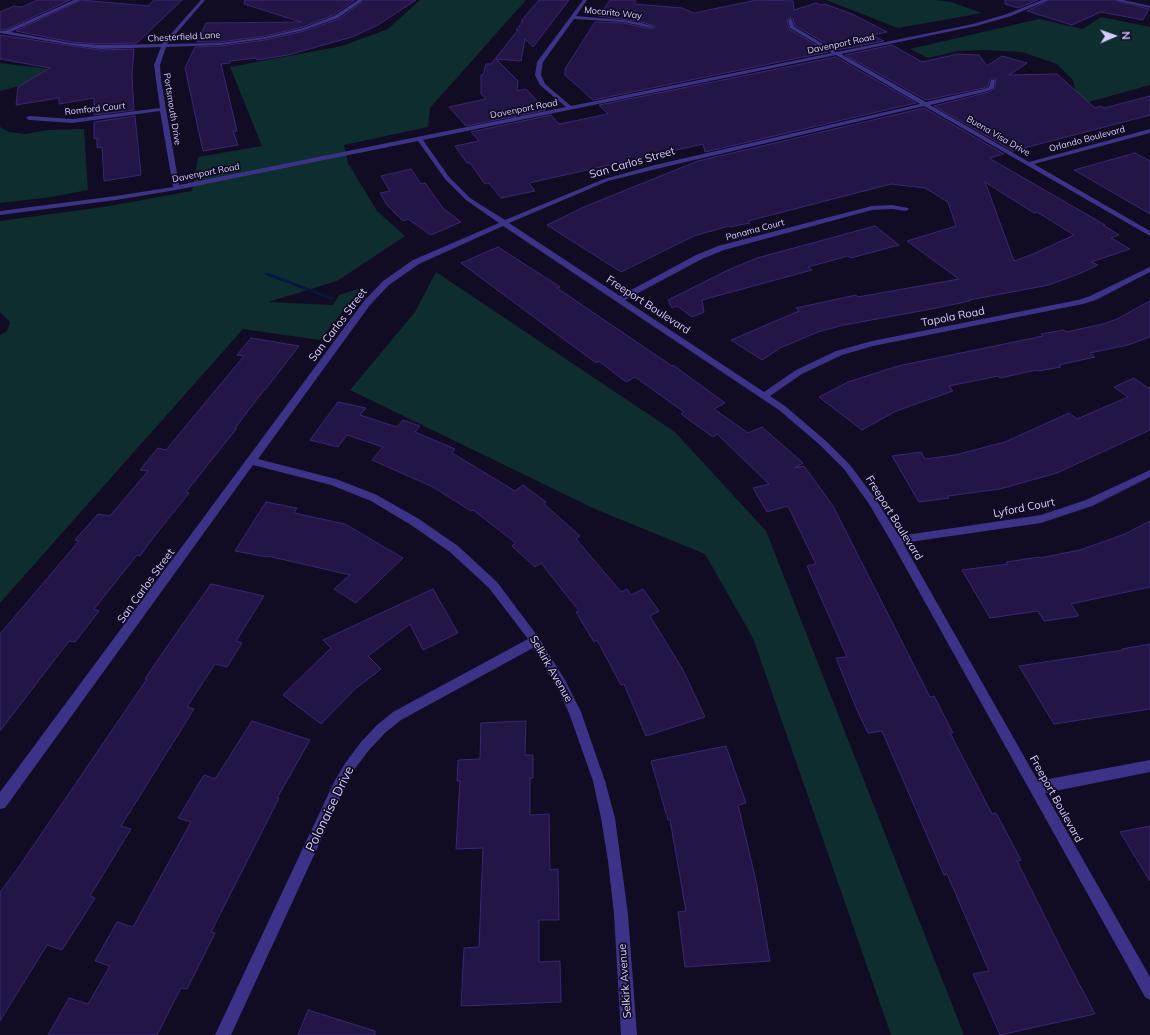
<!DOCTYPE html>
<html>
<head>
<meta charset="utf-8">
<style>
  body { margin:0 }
  #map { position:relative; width:1150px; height:1035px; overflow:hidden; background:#110c23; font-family:Mulish,sans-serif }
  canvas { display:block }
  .north { position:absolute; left:1094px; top:16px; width:40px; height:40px; -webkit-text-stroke:3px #110c23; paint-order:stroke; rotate:88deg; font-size:11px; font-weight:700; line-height:16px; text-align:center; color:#d7ceff }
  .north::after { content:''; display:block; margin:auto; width:14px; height:18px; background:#d7ceff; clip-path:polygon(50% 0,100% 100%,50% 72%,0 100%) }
</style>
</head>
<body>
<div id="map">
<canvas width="1150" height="1035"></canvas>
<div class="north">N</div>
</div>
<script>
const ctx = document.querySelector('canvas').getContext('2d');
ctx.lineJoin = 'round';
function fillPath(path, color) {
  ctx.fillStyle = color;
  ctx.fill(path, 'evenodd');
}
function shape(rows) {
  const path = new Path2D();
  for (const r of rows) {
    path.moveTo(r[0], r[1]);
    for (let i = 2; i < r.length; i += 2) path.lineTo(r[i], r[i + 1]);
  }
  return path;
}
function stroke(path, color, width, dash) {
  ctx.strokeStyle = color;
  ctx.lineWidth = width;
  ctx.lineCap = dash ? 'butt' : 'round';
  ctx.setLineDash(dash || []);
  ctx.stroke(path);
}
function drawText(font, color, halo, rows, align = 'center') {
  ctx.font = font + ' Mulish,sans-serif';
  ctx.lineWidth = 3.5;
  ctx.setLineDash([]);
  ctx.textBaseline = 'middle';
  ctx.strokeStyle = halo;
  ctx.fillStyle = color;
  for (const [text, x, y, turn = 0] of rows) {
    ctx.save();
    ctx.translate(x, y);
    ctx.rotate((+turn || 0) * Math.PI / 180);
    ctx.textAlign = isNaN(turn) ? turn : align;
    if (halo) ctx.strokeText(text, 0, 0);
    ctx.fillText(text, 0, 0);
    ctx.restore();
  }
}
const green = shape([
  [420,0,526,0,430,108,428,127,344,145,348,163,377,211,405,236,337,281,268,302,333,305,339,295,361,288,320,340,243,329,0,603,0,335,7,331,10,322,0,312,0,221,103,207,192,191,198,157,262,146,230,67,342,46,388,29],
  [826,0,935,0,951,2,982,13,898,28],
  [1101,17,1150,27,1150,85,1078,105,1073,80,1057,64,1022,52,984,50,958,51,928,58,910,49,1039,19,1083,29],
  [0,63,73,72,0,91],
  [0,127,9,132,25,134,48,130,84,129,88,190,51,197,0,203],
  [436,272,675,432,766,531,964,1035,891,1035,753,638,705,554,595,509,350,390,415,312]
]);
const stream = shape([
  [265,273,269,273,334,298,334,299,330,299,265,275,265,273]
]);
const building = shape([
  [37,0,70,0,5,30,0,30,0,12,14,6,22,7,37,0],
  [81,0,148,6,154,0,182,0,137,43,100,44,71,42,16,31,81,0],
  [245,0,355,0,333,15,303,27,265,36,220,42,197,42,206,23,301,22,244,4,245,0],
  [364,0,416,0,378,25,352,37,288,55,257,60,256,58,230,61,230,63,221,64,237,131,233,131,238,145,203,151,185,68,195,47,220,46,265,40,304,31,339,19,364,0],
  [539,0,569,0,533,47,525,39,521,61,496,59,518,81,517,91,526,89,546,110,466,126,449,107,486,99,481,94,481,75,483,75,486,64,491,64,518,30,516,30,523,21,521,21,539,0],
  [610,0,636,0,634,4,682,8,694,13,757,0,793,1,794,10,816,3,821,5,825,4,852,14,887,32,872,35,884,41,837,50,799,28,795,25,793,19,789,18,787,20,789,29,828,52,593,100,565,75,565,69,595,22,623,23,652,29,655,27,654,26,642,22,599,16,610,0],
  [1005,0,1038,0,1018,8,1005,4,1005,0],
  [1049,0,1114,0,1149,9,1143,20,1101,12,1072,25,1027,11,1049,0],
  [0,35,100,50,134,49,132,75,134,110,94,115,94,98,59,104,59,98,16,105,18,87,50,68,0,59,0,35],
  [892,45,922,62,958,54,979,55,987,66,1002,56,1027,63,1009,75,1057,74,1095,108,1100,106,1104,108,1150,96,1150,115,1013,151,934,106,989,92,995,88,996,79,990,79,988,86,984,88,926,100,845,55,892,45],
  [836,57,916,103,705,152,703,144,529,183,535,191,501,198,489,183,485,184,470,163,467,163,455,146,479,141,471,132,551,115,559,124,608,114,599,105,836,57],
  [924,108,1004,154,989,158,1105,225,1103,225,1119,235,1111,238,1130,249,1091,262,1098,265,1081,273,1049,285,969,300,970,301,926,310,844,325,818,332,780,348,762,360,731,340,799,311,796,308,856,295,858,297,959,279,907,241,956,226,948,202,925,188,891,184,748,221,750,223,730,227,729,226,694,236,621,272,547,225,586,206,698,161,924,108],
  [985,182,1034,213,1037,212,1074,235,1033,254,1014,261,985,182],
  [135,116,141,175,104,181,102,147,97,148,97,138,94,139,94,122,135,116],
  [1135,153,1150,161,1150,214,1074,170,1135,153],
  [411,169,421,184,425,183,443,208,461,222,431,235,408,219,403,221,387,205,380,193,390,191,381,176,411,169],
  [875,226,899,245,851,258,848,256,808,267,812,270,702,300,704,312,692,317,677,306,672,308,668,300,726,271,757,258,875,226],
  [498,247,560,287,557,288,672,366,673,365,725,403,714,409,748,433,762,427,803,463,795,468,804,466,833,506,930,697,934,696,953,733,950,733,992,814,996,813,1021,860,1017,861,1064,955,1095,1014,1000,1035,973,974,989,971,947,874,944,875,882,731,868,733,857,710,836,658,847,657,807,566,816,564,788,506,767,512,753,488,769,484,717,434,713,437,681,414,684,412,635,377,626,382,599,361,596,363,461,263,498,247],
  [1150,301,1150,337,1128,345,1090,353,1095,357,1059,365,1061,367,1038,371,1036,370,1000,378,998,376,949,386,953,391,896,411,862,430,819,397,848,382,898,366,1043,336,1041,334,1064,330,1066,332,1103,324,1117,319,1150,301],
  [251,338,299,346,265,390,264,390,235,428,237,428,186,492,189,493,153,538,140,556,137,555,94,609,99,611,75,642,69,641,0,731,0,634,79,541,75,540,98,514,110,516,148,471,140,470,158,448,166,450,244,356,237,355,251,338],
  [1134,378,1148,388,1150,387,1150,430,1057,473,1000,489,948,496,949,498,919,502,892,456,921,452,925,459,955,455,1005,442,1069,413,1077,419,1128,397,1114,387,1134,378],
  [338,402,366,408,360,415,397,427,403,420,420,426,415,432,455,449,452,453,515,491,523,485,546,502,544,504,580,536,576,539,621,592,627,589,631,595,643,589,659,611,650,616,683,670,705,717,646,736,624,684,621,685,597,640,594,642,576,612,579,611,541,563,535,567,512,546,516,543,473,510,471,511,433,487,372,460,383,447,347,435,338,447,310,440,338,402],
  [266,502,297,508,294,513,345,524,403,558,356,603,334,589,350,575,268,556,267,557,235,551,266,502],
  [1150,521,1150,587,1071,604,1079,616,1044,621,1038,611,990,618,962,570,1008,564,1006,562,1039,557,1040,558,1080,550,1125,534,1150,521],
  [211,584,264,596,236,641,242,643,227,667,215,664,187,707,194,709,121,826,131,829,90,896,95,898,62,950,47,945,0,1021,0,892,16,871,147,679,145,679,159,658,211,584],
  [433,589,458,633,423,650,410,624,368,656,381,669,354,690,321,724,283,695,331,648,323,640,433,589],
  [1150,644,1150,709,1054,724,1019,666,1123,650,1122,649,1150,644],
  [252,721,310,740,277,798,279,798,211,932,215,933,187,989,181,988,157,1035,48,1035,69,998,88,1004,110,966,95,961,117,922,133,927,191,822,178,818,204,775,215,779,252,721],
  [526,721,525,755,533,755,533,778,530,778,530,815,549,814,550,870,558,869,559,920,539,920,539,962,560,961,561,1002,461,1006,464,948,479,947,483,848,456,849,460,781,457,781,458,760,480,759,481,723,526,721],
  [726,746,746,803,738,805,756,881,770,961,685,967,678,912,686,911,670,820,668,820,651,761,726,746],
  [1150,826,1150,881,1120,832,1150,826],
  [308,1010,375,1031,375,1035,298,1035,308,1010]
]);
const minor = shape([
  [74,0,80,0,11,32,71,43,100,45,162,44,201,0,205,0,167,44,220,43,265,37,303,28,334,16,358,0,363,0,338,18,304,30,265,39,220,45,166,47,160,65,161,80,179,185,566,107,540,85,535,75,537,62,583,0,587,0,576,16,623,20,642,23,654,27,652,28,623,22,574,19,543,62,541,75,545,84,571,106,832,53,790,28,788,20,790,19,792,20,794,26,798,29,837,52,973,24,1007,14,1042,0,1048,0,1011,16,976,26,841,54,926,102,984,89,989,87,991,80,995,80,994,88,988,91,930,105,1029,162,1150,129,1150,133,1034,164,1150,231,1150,236,924,106,656,169,608,181,509,223,620,296,696,255,718,246,872,206,892,205,908,208,909,209,906,211,892,209,872,210,724,250,702,259,625,300,764,392,796,370,836,351,872,341,1078,300,1090,296,1150,267,1150,272,1096,300,1083,304,873,346,842,355,802,374,770,396,785,406,826,441,850,465,875,498,899,536,1041,515,1086,500,1150,470,1150,477,1092,506,1041,523,903,543,1038,781,1150,760,1150,772,1045,793,1150,977,1150,1000,1145,997,892,543,869,504,844,469,820,445,779,410,503,226,419,264,389,285,370,305,258,459,336,479,377,495,419,519,458,546,497,582,539,638,565,680,581,712,605,781,615,818,628,914,637,1035,621,1035,614,914,608,861,601,818,593,781,569,713,557,688,533,648,401,720,385,733,369,750,354,770,345,788,231,1035,215,1035,335,780,346,762,361,742,377,725,393,712,528,639,489,588,450,552,411,525,371,501,331,485,253,465,5,808,0,809,0,792,364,301,383,281,413,260,499,223,466,200,445,179,418,141,176,190,116,200,0,215,0,211,116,196,173,187,160,111,72,123,29,120,26,118,29,116,72,119,160,108,154,65,161,47,100,49,71,45,0,33,0,31,5,31,74,0],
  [836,55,920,104,655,165,604,179,505,220,470,198,449,177,423,140,836,55],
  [1115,0,1123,0,1150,6,1150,8,1115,0]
]);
const farStreetnames = [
  ["Mocorito Way",613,13,6],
  ["Chesterfield Lane",184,37,-3],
  ["Davenport Road",841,44,-12],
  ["Romford Court",95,109,-6],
  ["Portsmouth Drive",172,109,81],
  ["Davenport Road",524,109,-11],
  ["Buena Visa Drive",998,136,30],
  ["Orlando Boulevard",1087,139,-15],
  ["Davenport Road",206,173,-11],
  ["Panama Court",755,230,-15]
];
const streetNames = [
  ["San Carlos Street",632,163,-16],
  ["Freeport Boulevard",648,305,33],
  ["Tapola Road",953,317,-11],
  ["San Carlos Street",338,325,-53],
  ["Lyford Court",1024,508,-11],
  ["Freeport Boulevard",894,518,58],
  ["San Carlos Street",146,586,-54],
  ["Selkirk Avenue",551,669,60],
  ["Freeport Boulevard",1056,799,61],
  ["Selkirk Avenue",625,981,-94]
];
const nearStreetnames = [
  ["Polonaise Drive",330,809,-64]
];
fillPath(green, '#0e2d2e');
fillPath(stream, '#051743');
fillPath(building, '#231646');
stroke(building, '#3b2674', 1);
fillPath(minor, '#3c3287');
drawText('9px', '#d7ceff', '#110c23', farStreetnames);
drawText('11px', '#d7ceff', '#110c23', streetNames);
drawText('13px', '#d7ceff', '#110c23', nearStreetnames);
</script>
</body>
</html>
